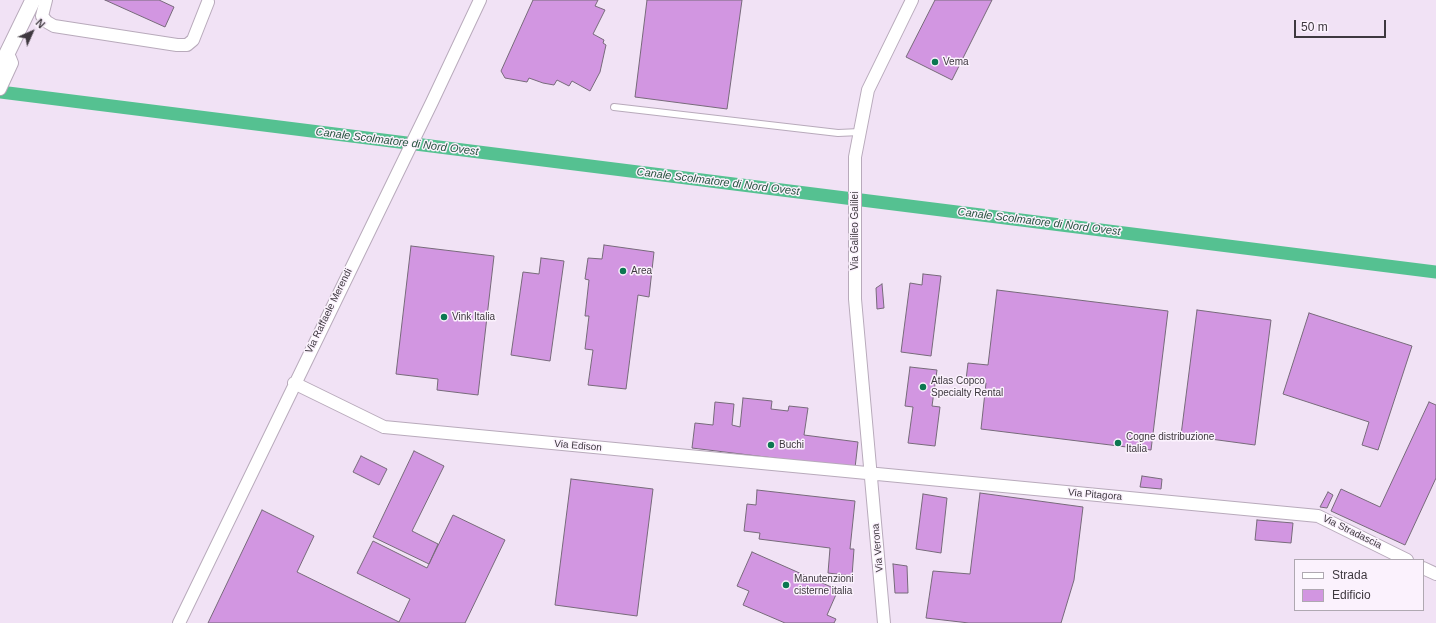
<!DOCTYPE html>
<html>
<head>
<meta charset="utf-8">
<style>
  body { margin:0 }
  #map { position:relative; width:1436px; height:623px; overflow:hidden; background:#f1e2f5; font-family:Arial,sans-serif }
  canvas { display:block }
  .legend { position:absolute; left:1294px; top:559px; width:130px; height:52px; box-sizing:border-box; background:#fbf2fd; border:1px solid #afa8b1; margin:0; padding:5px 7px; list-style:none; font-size:12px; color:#3e383f }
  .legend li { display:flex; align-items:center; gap:8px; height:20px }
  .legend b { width:20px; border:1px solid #afa8b1 }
  .north { position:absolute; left:12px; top:12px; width:40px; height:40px; -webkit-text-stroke:3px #fbf2fd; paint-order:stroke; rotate:45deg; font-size:11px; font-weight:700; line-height:16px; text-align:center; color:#3e383f }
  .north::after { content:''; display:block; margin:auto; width:14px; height:18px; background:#3e383f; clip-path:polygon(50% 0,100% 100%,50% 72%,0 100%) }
  .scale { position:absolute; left:1294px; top:20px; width:92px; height:18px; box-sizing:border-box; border:2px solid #3e383f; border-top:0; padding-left:5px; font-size:12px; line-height:14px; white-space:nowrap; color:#3e383f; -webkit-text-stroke:3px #fbf2fd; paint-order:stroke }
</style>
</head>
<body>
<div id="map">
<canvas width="1436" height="623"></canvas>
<ul class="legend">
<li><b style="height:5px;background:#fff"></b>Strada</li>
<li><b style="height:11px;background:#d296e1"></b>Edificio</li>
</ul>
<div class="north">N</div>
<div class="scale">50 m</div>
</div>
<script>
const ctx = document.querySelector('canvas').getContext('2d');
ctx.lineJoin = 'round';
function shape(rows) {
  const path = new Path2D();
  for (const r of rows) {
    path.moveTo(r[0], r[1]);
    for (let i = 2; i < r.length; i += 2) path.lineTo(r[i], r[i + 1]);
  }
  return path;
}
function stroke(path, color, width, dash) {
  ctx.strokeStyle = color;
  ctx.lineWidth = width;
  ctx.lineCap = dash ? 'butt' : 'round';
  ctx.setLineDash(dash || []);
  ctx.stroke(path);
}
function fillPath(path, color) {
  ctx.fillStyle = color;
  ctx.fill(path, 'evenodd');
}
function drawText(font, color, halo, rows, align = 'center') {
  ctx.font = font + ' Arial,sans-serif';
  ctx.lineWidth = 3;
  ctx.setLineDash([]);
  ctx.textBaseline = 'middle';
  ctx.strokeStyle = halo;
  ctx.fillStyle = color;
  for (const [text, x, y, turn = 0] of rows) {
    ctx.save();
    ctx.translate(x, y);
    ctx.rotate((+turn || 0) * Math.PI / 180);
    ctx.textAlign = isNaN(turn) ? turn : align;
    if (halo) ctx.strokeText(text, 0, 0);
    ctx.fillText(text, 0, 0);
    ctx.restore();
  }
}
const canal = shape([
  [0,92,1436,272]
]);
const building = shape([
  [105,0,159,0,174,7,165,27,105,0],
  [533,0,598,0,595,6,605,10,593,34,604,40,603,43,606,45,600,72,590,91,572,81,569,86,557,80,554,85,543,83,529,78,527,82,505,78,501,71,533,0],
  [647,0,742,0,727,109,635,97,647,0],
  [935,0,992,0,952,80,906,57,935,0],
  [604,245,654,252,649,297,638,295,626,389,588,385,593,350,585,349,589,316,585,316,589,280,585,279,588,258,602,259,604,245],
  [411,246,494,256,478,395,437,390,438,379,396,374,411,246],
  [541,258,564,261,550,361,511,355,523,272,539,274,541,258],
  [923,274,941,276,931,356,901,352,910,283,922,285,923,274],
  [882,284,884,308,877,309,876,288,882,284],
  [997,290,1168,311,1151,450,981,429,986,383,966,380,968,363,988,365,997,290],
  [1197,310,1271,320,1255,445,1181,435,1197,310],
  [1309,313,1412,346,1378,450,1362,445,1369,422,1283,394,1309,313],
  [910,367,937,370,932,406,940,407,935,446,908,443,913,407,905,406,910,367],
  [743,398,772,401,771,409,788,411,789,406,808,408,804,435,858,442,855,468,692,448,695,423,713,425,715,402,734,404,732,425,740,427,743,398],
  [1429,402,1436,405,1436,478,1405,545,1331,511,1341,489,1380,507,1429,402],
  [414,451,444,466,412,531,438,544,429,564,373,537,414,451],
  [361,456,387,469,379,485,353,472,361,456],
  [1142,476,1162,479,1161,489,1140,487,1142,476],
  [571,479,653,489,637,616,555,605,571,479],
  [757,490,855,501,850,549,854,549,852,576,828,573,830,548,759,539,760,533,744,531,747,504,756,505,757,490],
  [1328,492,1333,495,1327,508,1320,507,1328,492],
  [980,493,1083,507,1074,580,1061,623,969,623,926,618,933,571,970,574,980,493],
  [923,494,947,498,941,553,916,549,923,494],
  [262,510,314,536,297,572,399,622,410,599,357,573,373,541,427,568,453,515,505,540,465,623,208,623,262,510],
  [1257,520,1293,523,1291,543,1255,540,1257,520],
  [752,552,838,590,827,615,836,619,834,623,785,623,743,605,749,591,737,586,752,552],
  [893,564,907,566,908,593,895,593,893,564]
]);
const service = shape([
  [614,107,838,133,860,132]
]);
const minor = shape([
  [46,0,42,16,47,22,54,26,177,45,187,45,193,40,208,2],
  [0,89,12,63,10,58,6,56],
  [294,383,384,427,1318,516,1407,560],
  [1423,568,1436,574],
  [179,623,432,102,480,0],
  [884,623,855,299,855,157,868,90,912,0]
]);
const tertiary = shape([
  [0,68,33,0]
]);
const markers = [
  [935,62,4,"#0c7751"],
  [623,271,4,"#0c7751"],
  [444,317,4,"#0c7751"],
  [923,387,4,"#0c7751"],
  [1118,443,4,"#0c7751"],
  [771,445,4,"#0c7751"],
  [786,585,4,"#0c7751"]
];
const poiNames = [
  ["Vema",943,62],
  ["Area",631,271],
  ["Vink Italia",452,317],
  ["Atlas Copco",931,381],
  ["Specialty Rental",931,393],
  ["Cogne distribuzione",1126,437],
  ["Italia",1126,449],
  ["Buchi",779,445],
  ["Manutenzioni",794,579],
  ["cisterne italia",794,591]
];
const streetNames = [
  ["Via Galileo Galilei",855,231,-90],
  ["Via Raffaele Merendi",329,311,-64],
  ["Via Edison",578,446,5],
  ["Via Pitagora",1095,495,5],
  ["Via Stradascia",1352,532,26],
  ["Via Verona",878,548,-95]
];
const waterNames = [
  ["Canale Scolmatore di Nord Ovest",397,142,7],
  ["Canale Scolmatore di Nord Ovest",718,182,7],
  ["Canale Scolmatore di Nord Ovest",1039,222,7]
];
stroke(canal, '#55c191', 13);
fillPath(building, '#d296e1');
stroke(building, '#776a7a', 1);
stroke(service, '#b8aabb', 8);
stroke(minor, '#b8aabb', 14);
stroke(tertiary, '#b8aabb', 17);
stroke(service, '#fff', 6);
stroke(minor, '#fff', 12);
stroke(tertiary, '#fff', 15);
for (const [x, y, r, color] of markers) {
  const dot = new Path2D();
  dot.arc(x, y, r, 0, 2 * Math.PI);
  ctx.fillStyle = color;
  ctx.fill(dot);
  stroke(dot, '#fbf2fd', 1.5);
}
drawText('10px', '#3e383f', '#fbf2fd', poiNames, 'left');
drawText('10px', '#3e383f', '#fbf2fd', streetNames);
drawText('italic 11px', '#285440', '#fbf2fd', waterNames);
</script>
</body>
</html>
